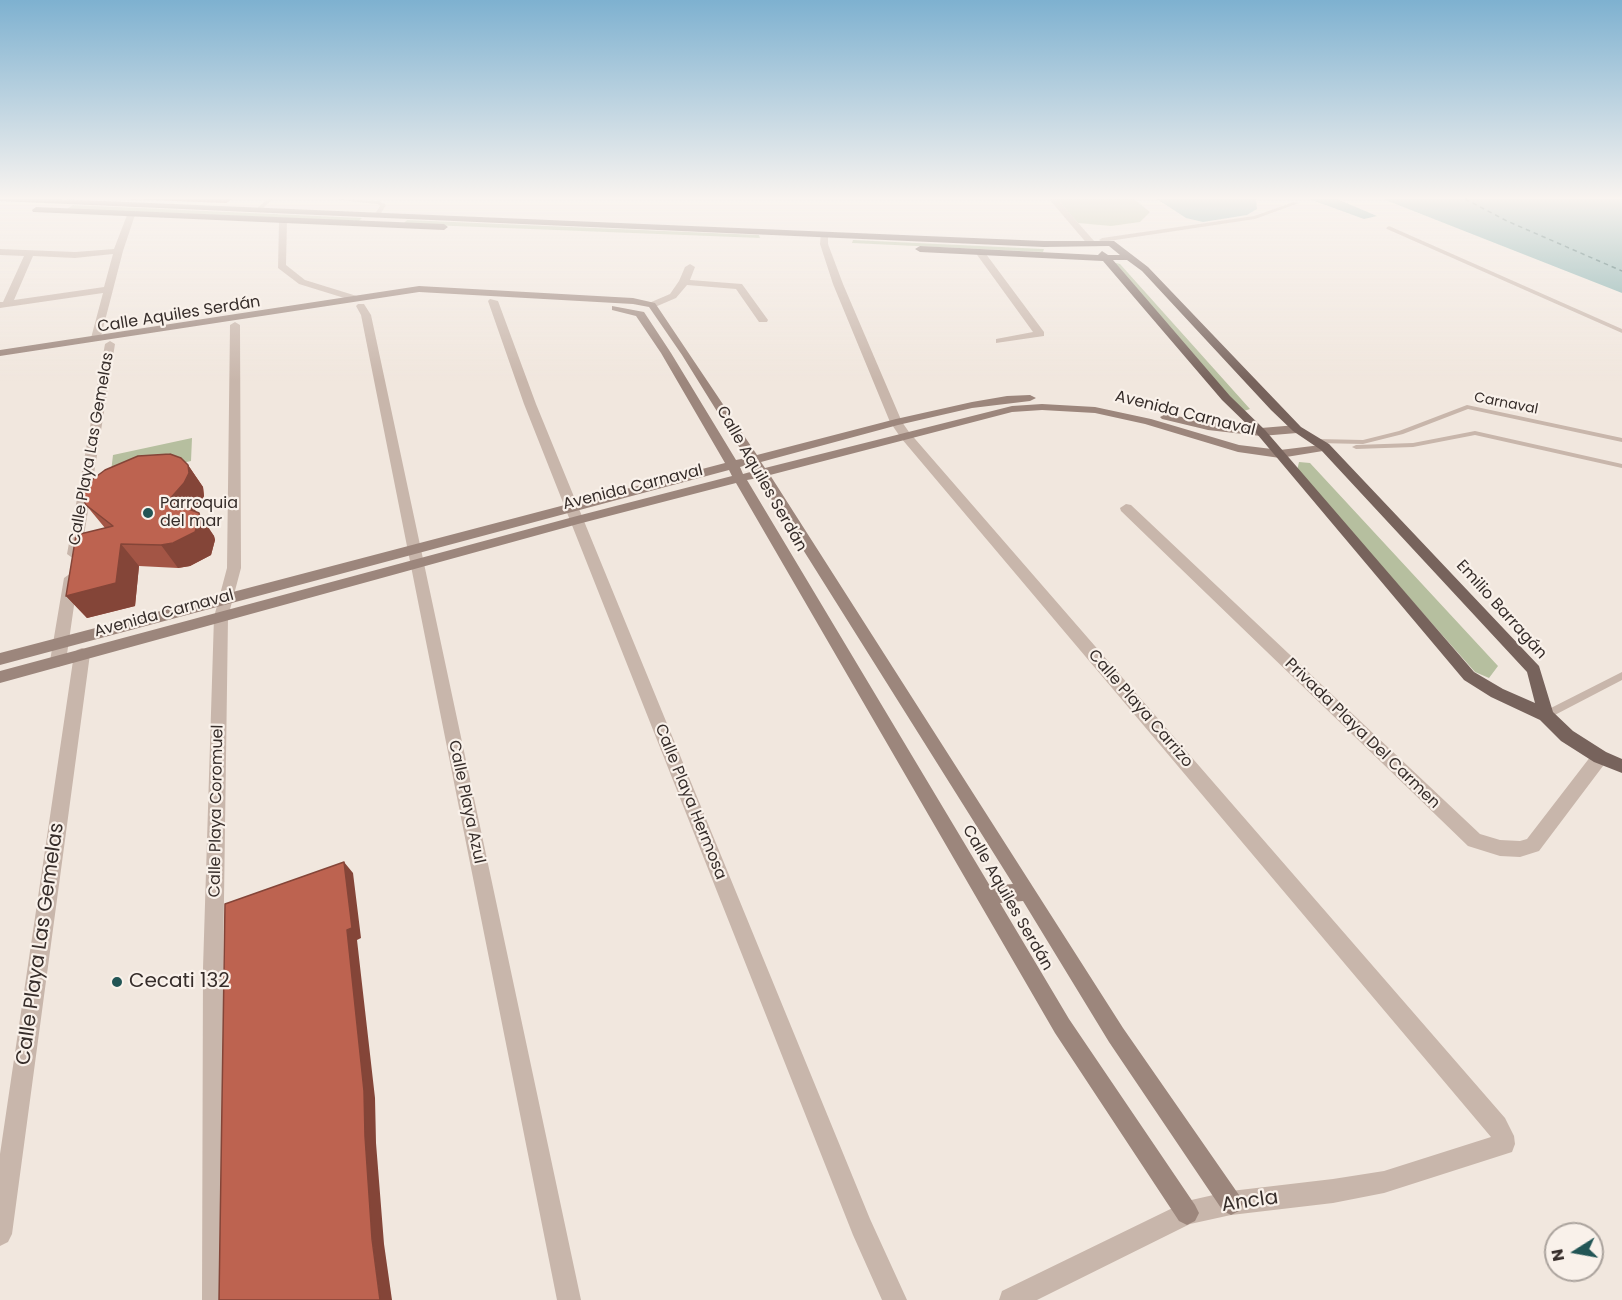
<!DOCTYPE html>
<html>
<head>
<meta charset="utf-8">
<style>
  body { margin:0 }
  #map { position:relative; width:1622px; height:1300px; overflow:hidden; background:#f1e7de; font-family:Poppins,sans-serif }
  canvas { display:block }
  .north { position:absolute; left:1544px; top:1222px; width:60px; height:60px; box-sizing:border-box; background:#f9f1ea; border:2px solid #aba39d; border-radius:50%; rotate:259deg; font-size:16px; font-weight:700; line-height:24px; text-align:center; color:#362d2a }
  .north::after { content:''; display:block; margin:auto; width:21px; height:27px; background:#255; clip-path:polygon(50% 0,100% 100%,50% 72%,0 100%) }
</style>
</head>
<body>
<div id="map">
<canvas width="1622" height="1300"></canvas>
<div class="north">N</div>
</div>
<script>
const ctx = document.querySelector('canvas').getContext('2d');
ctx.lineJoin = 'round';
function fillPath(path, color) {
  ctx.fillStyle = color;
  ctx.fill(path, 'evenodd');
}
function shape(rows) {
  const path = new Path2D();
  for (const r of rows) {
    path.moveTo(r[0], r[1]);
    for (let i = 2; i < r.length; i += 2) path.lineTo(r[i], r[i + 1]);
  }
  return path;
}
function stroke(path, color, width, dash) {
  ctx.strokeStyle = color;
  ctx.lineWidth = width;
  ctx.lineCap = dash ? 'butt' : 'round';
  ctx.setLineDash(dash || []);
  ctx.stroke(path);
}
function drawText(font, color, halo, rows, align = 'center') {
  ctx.font = font + ' Poppins,sans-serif';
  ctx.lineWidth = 4.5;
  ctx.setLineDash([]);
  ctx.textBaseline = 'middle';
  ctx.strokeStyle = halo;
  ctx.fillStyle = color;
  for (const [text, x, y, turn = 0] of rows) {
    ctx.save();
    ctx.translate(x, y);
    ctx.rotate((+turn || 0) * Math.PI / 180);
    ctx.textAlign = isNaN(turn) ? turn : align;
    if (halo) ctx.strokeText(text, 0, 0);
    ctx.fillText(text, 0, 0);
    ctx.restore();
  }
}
const green = shape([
  [1057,199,1134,199,1150,212,1140,222,1111,226,1078,223],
  [73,205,362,218,359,221,67,209],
  [407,220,759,235,760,238,403,224],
  [853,240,1044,249,1043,252,852,243],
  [1116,263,1120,264,1250,409,1244,411,1238,408,1111,265],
  [192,438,191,461,110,480,113,455],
  [1299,462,1310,463,1498,666,1489,678,1475,672,1297,471]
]);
const water = shape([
  [1157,199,1256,199,1257,209,1247,215,1203,222,1186,218],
  [1309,199,1337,199,1377,216,1364,219],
  [1383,199,1622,199,1622,293]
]);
const ferry = shape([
  [1465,199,1507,221,1622,271]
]);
const lane = shape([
  [268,199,273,199,261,210,257,210,257,208,268,199],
  [339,199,379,201,386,205,380,215,378,216,375,214,380,206,378,204,341,200,339,199],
  [1294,202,1299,203,1255,219,1102,242,1099,240,1102,238,1254,216,1294,202],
  [1389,226,1622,329,1622,333,1387,229,1386,228,1389,226],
  [1467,405,1622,438,1622,442,1468,409,1403,434,1363,444,1317,443,1313,441,1317,439,1363,440,1399,431,1467,405],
  [1475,431,1622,464,1622,468,1475,435,1413,447,1356,449,1352,447,1356,445,1413,443,1475,431],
  [1622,672,1622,680,1549,718,1546,719,1543,718,1541,715,1543,712,1622,672]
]);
const street = shape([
  [1049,199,1057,199,1095,242,1095,246,1089,246,1049,199],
  [131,212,135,215,123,251,100,340,91,338,103,293,0,308,0,302,3,302,24,256,0,255,0,249,75,252,114,249,127,215,131,212],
  [113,254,104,287,14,300,33,256,75,258,113,254],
  [283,218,287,221,286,265,305,280,360,297,360,301,354,301,299,284,278,268,279,221,283,218],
  [821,232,828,234,828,244,843,284,902,422,909,432,1505,1118,1514,1136,1515,1144,1512,1152,1384,1193,1333,1203,1231,1215,1190,1224,1037,1300,999,1300,1002,1291,1187,1201,1231,1191,1333,1179,1384,1171,1491,1137,901,438,890,422,833,284,820,244,821,232],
  [980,249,983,250,1044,332,1044,336,996,343,996,339,1033,332,975,252,980,249],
  [690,264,695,267,690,280,742,284,768,320,767,322,759,322,736,289,687,285,676,298,655,307,649,307,649,303,670,294,679,281,685,267,690,264],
  [490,299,498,301,536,404,870,1219,907,1300,882,1300,853,1235,524,404,488,301,490,299],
  [358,304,364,304,371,315,581,1300,557,1300,361,315,356,306,358,304],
  [235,322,240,325,241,568,228,617,223,968,226,1300,202,1300,203,968,214,617,227,568,230,325,235,322],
  [110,341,115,344,81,554,74,559,67,554,105,344,110,341],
  [1126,504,1131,505,1480,834,1500,840,1520,841,1527,839,1594,752,1600,750,1606,752,1608,757,1606,762,1539,851,1520,857,1500,856,1468,846,1121,511,1120,508,1126,504],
  [71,573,78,578,66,661,63,665,58,667,53,665,50,661,64,578,71,573],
  [82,648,87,650,90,654,12,1234,8,1242,0,1246,0,1154,74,654,77,650,82,648]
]);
const secondary = shape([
  [419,286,633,298,655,303,757,455,896,419,972,402,1007,396,1030,395,1036,398,1030,401,972,408,898,425,761,462,765,468,1012,406,1042,404,1095,407,1151,419,1239,445,1280,450,1329,444,1329,450,1280,458,1238,452,1145,424,1095,413,1042,410,1012,412,770,475,1123,1028,1239,1195,1243,1203,1239,1211,1231,1215,1223,1211,1109,1042,1023,901,1000,903,1069,1019,1195,1205,1199,1213,1195,1221,1187,1225,1179,1221,1055,1033,736,483,578,524,0,683,0,671,577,516,732,476,729,470,0,665,0,653,725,463,661,353,636,316,612,310,612,306,644,312,671,353,736,460,746,458,682,355,649,307,633,304,419,292,0,356,0,350,419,286],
  [750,464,754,471,743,474,740,467,750,464],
  [758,478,1013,884,990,886,747,480,758,478],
  [1166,414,1208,422,1261,428,1297,425,1303,429,1297,433,1261,436,1208,430,1162,419,1160,417,1166,414]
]);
const primary = shape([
  [0,199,56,199,1044,241,1114,241,1148,267,1301,427,1329,444,1539,666,1553,712,1573,731,1606,752,1622,759,1622,773,1594,762,1561,741,1540,720,1491,697,1464,680,1257,434,1222,400,1103,261,920,252,915,249,920,246,1098,255,1102,251,1108,255,1120,255,1109,246,1044,247,0,201,0,199],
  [1113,260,1127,260,1142,271,1271,410,1293,431,1321,450,1527,672,1535,703,1503,689,1474,672,1265,430,1230,396,1113,260],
  [36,207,444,224,448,227,444,230,33,212,32,210,36,207]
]);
const wall = shape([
  [125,199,232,199,226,203],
  [188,465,203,487,204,496,199,506,195,511,214,536,215,540,211,555,190,566,178,568,139,566,135,606,87,618,66,596,105,528,86,505]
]);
const shadedWall = shape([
  [225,199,232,199,226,203],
  [188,465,203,487,204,496,199,506,184,523,168,501],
  [199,513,214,536,215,540,211,555,190,566,178,568,161,545],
  [121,544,139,566,135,606,87,618,66,596],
  [344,862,353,873,361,938,357,940,375,1098,376,1143,384,1244,392,1300,380,1300,372,1239,347,930]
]);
const building = shape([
  [170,454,181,458,188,465,189,473,184,483,168,501,199,513,200,518,195,532,173,543,161,545,121,544,116,583,66,596,76,535,113,526,86,505,83,499,85,489,93,479,105,470,138,456,170,454],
  [344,862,352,928,347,930,364,1091,365,1136,372,1239,380,1300,219,1300,225,904,344,862]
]);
const markers = [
  [148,513,6,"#255"],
  [117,982,6,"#255"]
];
const farStreetnames = [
  ["Carnaval",1506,404,11]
];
const streetNames = [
  ["Calle Aquiles Serdán",179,315,-9],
  ["Avenida Carnaval",1185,414,14],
  ["Calle Playa Las Gemelas",92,449,-80],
  ["Calle Aquiles Serdán",761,479,60],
  ["Avenida Carnaval",633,488,-14],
  ["Emilio Barragán",1501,610,48],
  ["Avenida Carnaval",164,614,-15],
  ["Calle Playa Carrizo",1140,709,49],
  ["Privada Playa Del Carmen",1362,734,44],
  ["Calle Playa Azul",466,802,78],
  ["Calle Playa Hermosa",690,802,68],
  ["Calle Playa Coromuel",217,811,-89],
  ["Calle Aquiles Serdán",1007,898,60]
];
const poiNames = [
  ["Parroquia",160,504],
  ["del mar",160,522]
];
const nearStreetnames = [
  ["Calle Playa Las Gemelas",41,944,-82],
  ["Ancla",1250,1202,-8]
];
const nearPoinames = [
  ["Cecati 132",129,982]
];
fillPath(green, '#b6bf9f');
fillPath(water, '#7facab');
stroke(ferry, '#255', 1.5, [4.5, 4]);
fillPath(lane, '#c8b6ab');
fillPath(street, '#c8b6ab');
fillPath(secondary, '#9c867c');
fillPath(primary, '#77635c');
fillPath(wall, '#a35545');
fillPath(shadedWall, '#844538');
fillPath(building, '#bd6350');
stroke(building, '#844538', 1.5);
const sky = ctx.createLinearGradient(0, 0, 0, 381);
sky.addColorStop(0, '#7eb1d0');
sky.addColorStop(0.52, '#f9f4f0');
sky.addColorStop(1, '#f9f4f000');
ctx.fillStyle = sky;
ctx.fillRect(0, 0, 1622, 381);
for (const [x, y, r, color] of markers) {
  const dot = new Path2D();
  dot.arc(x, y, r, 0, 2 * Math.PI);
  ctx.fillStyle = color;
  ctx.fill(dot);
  stroke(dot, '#f9f1ea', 2);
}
drawText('14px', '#362d2a', '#f9f1ea', farStreetnames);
drawText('16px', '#362d2a', '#f9f1ea', streetNames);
drawText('16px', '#362d2a', '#f9f1ea', poiNames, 'left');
drawText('20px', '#362d2a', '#f9f1ea', nearStreetnames);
drawText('20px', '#362d2a', '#f9f1ea', nearPoinames, 'left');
</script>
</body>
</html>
